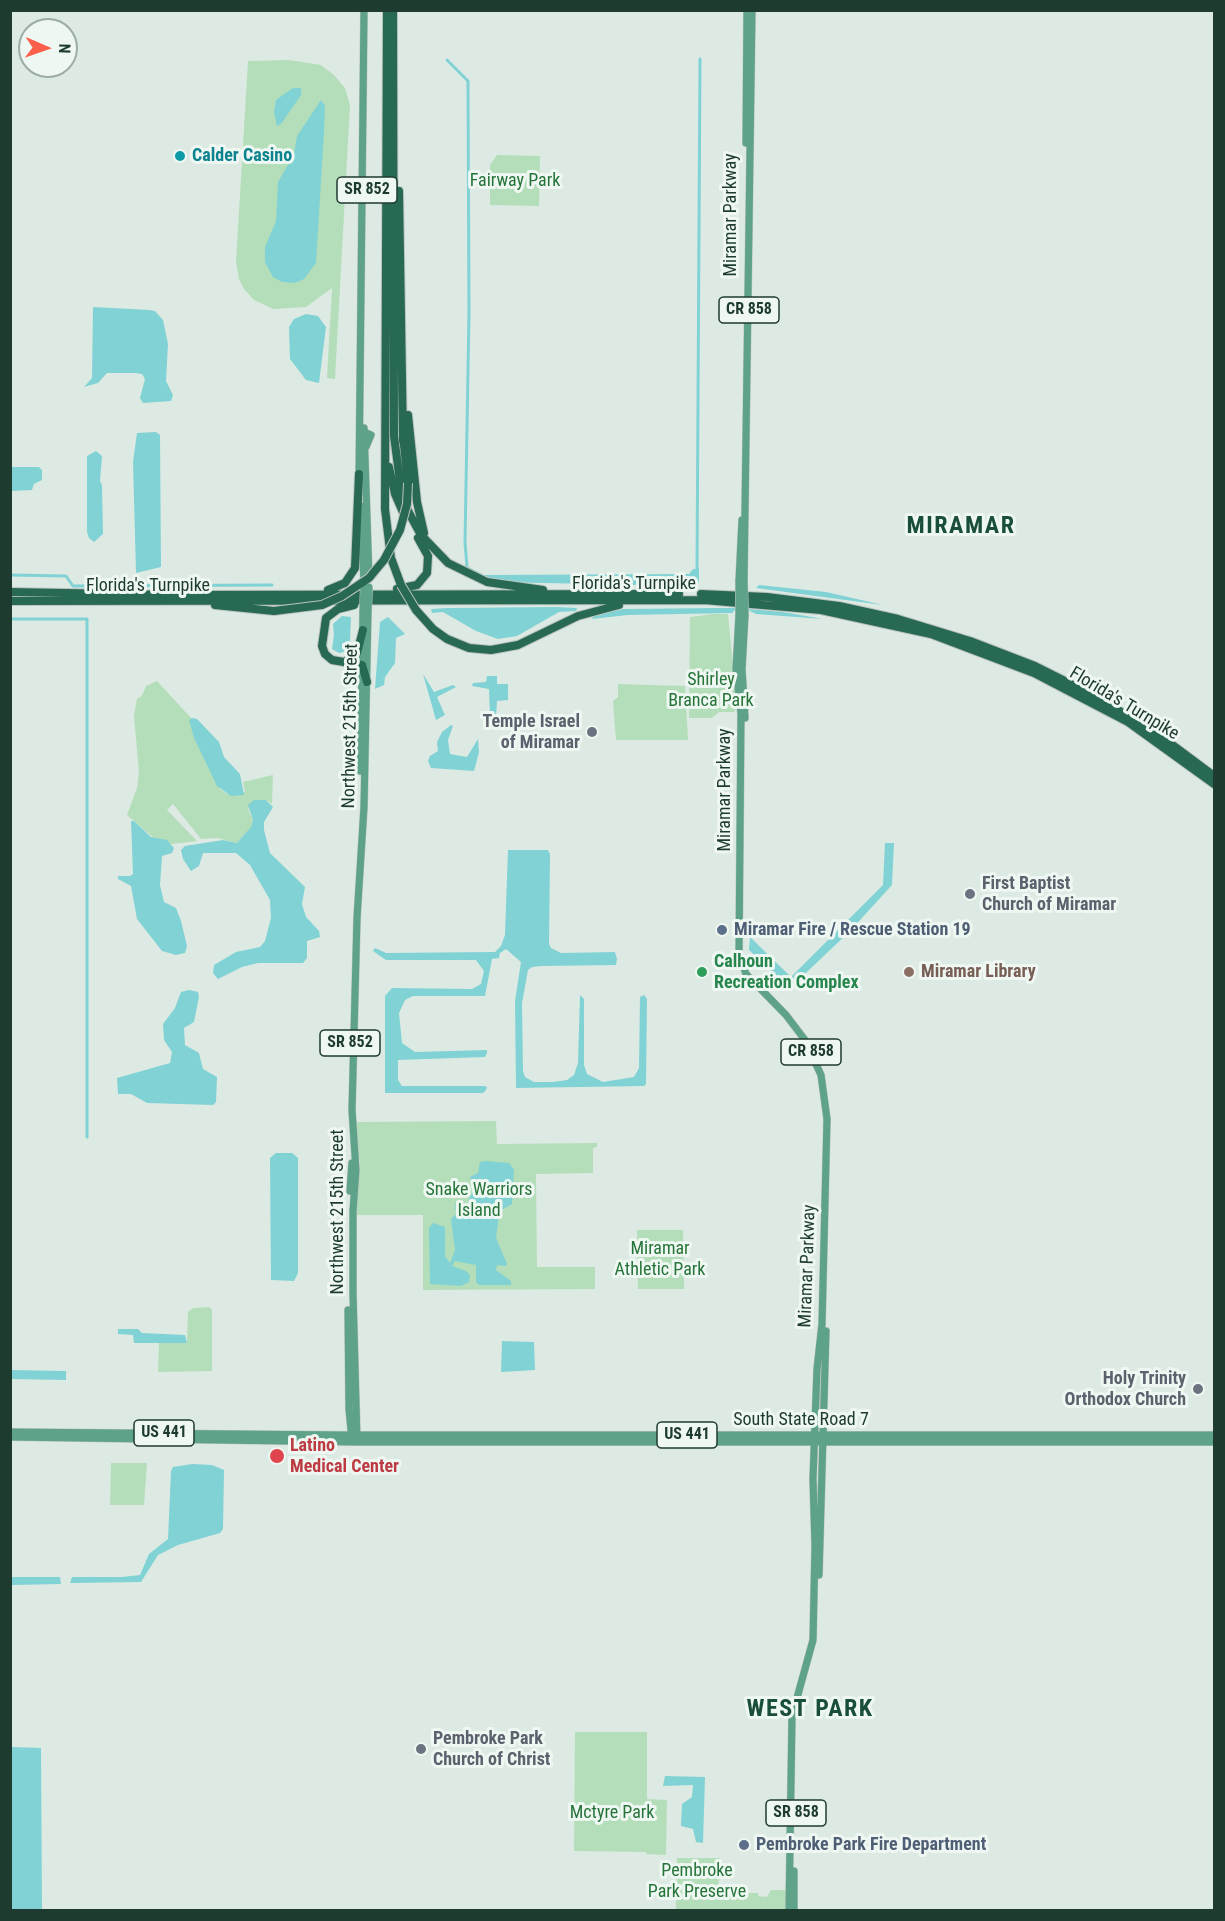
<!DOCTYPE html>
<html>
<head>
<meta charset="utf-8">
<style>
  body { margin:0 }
  #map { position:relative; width:1225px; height:1921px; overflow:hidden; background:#ddeae3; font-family:"Roboto Condensed",sans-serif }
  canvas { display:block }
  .frame { position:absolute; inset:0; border:12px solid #1e3b30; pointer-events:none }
  .north { position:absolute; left:18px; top:18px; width:60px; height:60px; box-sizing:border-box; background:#eef7f1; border:2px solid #9baca4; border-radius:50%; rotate:92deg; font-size:16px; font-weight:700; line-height:24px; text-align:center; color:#1e3b30 }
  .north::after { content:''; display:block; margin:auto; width:21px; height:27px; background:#fc604a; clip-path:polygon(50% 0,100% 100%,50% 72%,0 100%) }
</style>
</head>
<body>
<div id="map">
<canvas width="1225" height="1921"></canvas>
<div class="frame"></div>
<div class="north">N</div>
</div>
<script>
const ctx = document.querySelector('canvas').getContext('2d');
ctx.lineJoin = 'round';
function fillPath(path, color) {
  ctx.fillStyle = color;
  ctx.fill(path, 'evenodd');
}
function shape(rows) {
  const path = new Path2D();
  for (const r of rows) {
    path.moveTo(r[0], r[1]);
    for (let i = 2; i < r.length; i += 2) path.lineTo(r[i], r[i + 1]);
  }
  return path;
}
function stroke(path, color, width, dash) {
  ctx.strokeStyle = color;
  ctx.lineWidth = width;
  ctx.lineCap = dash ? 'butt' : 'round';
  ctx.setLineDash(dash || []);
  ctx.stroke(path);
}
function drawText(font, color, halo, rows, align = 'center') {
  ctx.font = font + ' "Roboto Condensed",sans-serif';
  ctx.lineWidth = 6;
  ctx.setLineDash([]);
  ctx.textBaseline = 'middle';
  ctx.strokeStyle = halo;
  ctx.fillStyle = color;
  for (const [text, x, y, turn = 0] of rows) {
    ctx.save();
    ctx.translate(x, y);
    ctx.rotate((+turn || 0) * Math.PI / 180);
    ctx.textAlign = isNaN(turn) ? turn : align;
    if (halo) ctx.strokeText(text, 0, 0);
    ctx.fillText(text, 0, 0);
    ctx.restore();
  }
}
const green = shape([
  [289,60,321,65,334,75,345,88,350,105,335,379,327,378,332,288,306,307,273,309,254,300,244,289,239,279,236,262,248,61],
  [497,155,540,156,539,206,490,205,490,165],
  [713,614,728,614,737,707,734,712,719,712,712,718,689,718,690,617],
  [157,681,191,718,194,738,220,789,227,794,245,792,243,782,273,775,272,804,266,800,248,809,253,820,251,828,237,843,217,838,201,839,173,804,167,810,197,841,172,844,155,839,127,815,137,788,139,772,134,716,137,699,142,696,146,686],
  [618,684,685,686,688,740,616,740,613,701,618,697],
  [496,1121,497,1144,597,1143,597,1147,593,1148,593,1173,536,1174,537,1267,595,1267,595,1289,423,1290,423,1215,356,1215,360,1166,356,1122],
  [637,1230,683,1230,684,1289,638,1289],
  [209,1307,212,1310,212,1371,158,1372,159,1343,187,1343,188,1312,193,1308],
  [111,1463,147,1463,144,1505,110,1505],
  [575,1732,647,1732,647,1799,667,1800,666,1855,646,1854,646,1852,574,1851],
  [677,1858,720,1858,718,1893,758,1893,758,1896,767,1897,771,1890,786,1890,786,1910,676,1910]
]);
const water = shape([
  [293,88,301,88,301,95,281,124,277,126,274,112,276,100],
  [321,100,325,106,324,133,316,263,304,279,295,283,282,282,273,277,265,262,265,247,276,221,278,182,294,154,297,136],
  [93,307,149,310,155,311,163,320,168,344,166,381,173,395,171,401,143,403,140,398,145,379,142,374,135,373,107,373,98,383,84,387,92,378],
  [306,314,318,316,326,327,319,383,306,380,290,359,289,327,294,319],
  [156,432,160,435,161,567,136,573,133,462,137,433],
  [96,451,102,456,100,481,102,485,103,534,94,542,89,538,87,532,87,456],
  [11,467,39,467,42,470,42,480,34,484,32,490,11,491],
  [465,565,484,575,689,574,693,569,699,569,699,579,698,585,690,586,496,582,466,571],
  [759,585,826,592,883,605,756,588],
  [447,608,556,607,577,608,576,611,559,612,517,636,498,639,476,631,443,612,432,613,431,609],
  [715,608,735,608,783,612,823,619,756,614,748,610,736,609,732,613,628,615,592,619,594,615,623,609],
  [342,616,351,617,350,642,347,651,339,653,332,649,334,635,333,624],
  [388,617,405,634,396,638,395,663,385,677,384,685,375,689,380,622],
  [423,674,434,692,453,685,456,687,437,697,445,715,436,720],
  [487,676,497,676,497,684,508,684,508,700,497,701,496,717,490,716,489,689,472,686,473,683,486,682],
  [192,718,197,719,219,742,224,757,240,774,244,795,231,796,217,786,194,738,189,720],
  [451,725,453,726,448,740,450,754,467,757,478,739,479,752,474,771,431,768,428,761,430,756,438,751,437,742,442,732],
  [254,800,266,800,273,807,264,822,264,830,270,853,305,887,302,904,306,917,319,931,320,937,307,941,307,958,303,963,258,963,242,967,218,979,213,973,214,965,236,952,260,947,265,941,271,918,270,900,250,865,236,853,203,853,199,866,191,871,183,859,181,850,185,846,223,840,237,843,251,827,253,820,248,805],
  [131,821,134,821,151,837,167,840,174,848,172,853,162,856,160,885,164,902,176,908,181,921,187,946,185,953,176,955,162,951,137,919,131,886,118,879,118,876,130,876,133,874],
  [885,843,894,843,892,885,850,931,790,988,749,950,750,937,791,977,883,885],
  [508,850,548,850,550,854,549,944,551,948,561,953,615,952,617,959,616,965,541,966,532,967,528,970,522,1003,523,1071,525,1077,534,1082,553,1082,567,1080,574,1075,578,1063,580,995,584,999,584,1065,587,1074,603,1082,634,1077,639,1068,640,997,644,995,647,999,646,1084,644,1086,516,1088,515,1001,521,962,506,949,500,953,499,958,492,959,485,996,413,996,405,1000,399,1013,402,1043,415,1052,487,1050,487,1053,485,1057,398,1060,398,1080,402,1086,484,1086,487,1087,486,1090,483,1093,385,1093,385,996,392,988,472,989,481,984,484,971,476,960,386,960,373,951,375,948,386,953,495,952,501,946,505,935],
  [189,990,198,992,199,997,194,1022,184,1028,185,1045,199,1053,203,1069,217,1077,216,1102,213,1105,147,1103,131,1094,118,1094,117,1078,170,1063,172,1052,164,1040,163,1024,175,1008,181,992],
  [276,1153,292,1153,298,1158,298,1273,294,1281,271,1280,270,1158],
  [485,1161,509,1163,514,1170,512,1204,498,1212,481,1210,468,1201,474,1189,470,1177,478,1173,480,1162],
  [459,1201,465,1203,463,1210,466,1213,473,1211,483,1215,499,1215,496,1238,507,1264,506,1266,497,1265,496,1270,511,1281,511,1285,479,1285,476,1282,476,1265,455,1261,452,1266,466,1271,470,1275,469,1282,461,1286,430,1284,429,1228,433,1223,445,1227,445,1256,450,1263,455,1250,451,1219,456,1214,455,1203],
  [118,1329,138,1329,142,1333,185,1335,187,1343,134,1343,133,1335,118,1334],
  [502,1341,534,1342,535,1370,501,1372],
  [11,1370,66,1371,66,1380,11,1379],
  [192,1464,212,1465,224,1470,223,1529,220,1533,178,1545,158,1555,141,1582,70,1583,72,1577,122,1577,140,1575,149,1554,168,1539,171,1471,173,1467],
  [11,1577,60,1577,61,1584,11,1585],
  [11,1747,41,1748,42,1910,11,1910],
  [665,1776,705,1777,703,1843,696,1842,693,1829,681,1826,682,1804,692,1797,693,1785,663,1786]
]);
const canal = shape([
  [447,60,468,81,469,313,465,543,467,566],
  [697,570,700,59],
  [10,575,66,576,73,586,272,585],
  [10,619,87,619,87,1137]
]);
const primary = shape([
  [746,143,747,10],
  [364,428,369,578],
  [364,432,371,435,366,447],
  [359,477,364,10],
  [361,506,364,584],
  [739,581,742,520],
  [744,581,752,10],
  [739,615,736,669,741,714,739,954,746,974,786,1015,805,1040,821,1075,827,1119,822,1324,817,1369,813,1479,815,1546,813,1640,792,1716,789,1910],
  [745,615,742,669,745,718],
  [360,771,363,611],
  [350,1191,352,1163],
  [348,1310,349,1409,352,1440],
  [10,1432,344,1435,1214,1435],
  [10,1437,357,1442,1214,1442],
  [357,1440,353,1293,353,1211,356,1170,352,1110,357,918,364,807,368,611],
  [819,1575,826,1331],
  [794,1910,794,1871]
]);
const motorway = shape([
  [387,10,385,509,391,558,401,585],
  [393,10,394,436,401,489,408,511,421,535,448,563,487,582,543,590],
  [399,191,403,441],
  [408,415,417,502,424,533],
  [403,436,408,483],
  [389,467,395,494,405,517],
  [397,589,417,585,427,573,428,556,418,538],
  [328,590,345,583,355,568,359,474],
  [10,592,177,595,679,594],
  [701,594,767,597,839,606,898,619,970,641,1035,666,1095,696,1159,735,1214,776],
  [10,601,704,600,821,610,931,634,1034,673,1128,722,1214,784],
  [215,605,274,611],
  [354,605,338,609,326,618,322,646,325,654,332,660,362,665,367,682],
  [416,610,433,629,447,639,469,648,491,650,518,645,578,616,619,605],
  [345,662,357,653,363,630]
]);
const primaryBridge = shape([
  [744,581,745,615],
  [363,611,364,587],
  [368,611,369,587],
  [739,615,739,581]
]);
const motorwayBridge = shape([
  [401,585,416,610],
  [274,611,322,605,342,596,369,578,384,560,400,530,407,504,408,483]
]);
const markers = [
  [180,156,6,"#0f9aa8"],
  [592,732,6,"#6b7280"],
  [970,894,6,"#6b7280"],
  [722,930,6,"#5c6f8a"],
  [702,972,6,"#2e9e5b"],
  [909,972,6,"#8d6e63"],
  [1198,1389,6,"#6b7280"],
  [277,1456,8,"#e0444e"],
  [421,1749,6,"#6b7280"],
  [744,1845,6,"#5c6f8a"]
];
const shields = [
  [367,190,60],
  [749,310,60],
  [350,1043,60],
  [811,1052,60],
  [164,1433,60],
  [687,1435,60],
  [796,1813,60]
];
const shieldNames = [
  ["SR 852",367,190],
  ["CR 858",749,310],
  ["SR 852",350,1043],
  ["CR 858",811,1052],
  ["US 441",164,1433],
  ["US 441",687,1435],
  ["SR 858",796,1813]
];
const cultureNames = [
  ["Calder Casino",192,156]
];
const parkNames = [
  ["Fairway Park",515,181],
  ["Shirley",711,680],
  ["Branca Park",711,701],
  ["Snake Warriors",479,1190],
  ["Island",479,1211],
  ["Miramar",660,1249],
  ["Athletic Park",660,1270],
  ["Mctyre Park",612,1813],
  ["Pembroke",697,1871],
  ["Park Preserve",697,1892]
];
const streetNames = [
  ["Miramar Parkway",731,215,-90],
  ["Florida's Turnpike",634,584],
  ["Florida's Turnpike",148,586],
  ["Florida's Turnpike",1124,704,31],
  ["Northwest 215th Street",351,726,-89],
  ["Miramar Parkway",725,790,-90],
  ["Northwest 215th Street",338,1212,-90],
  ["Miramar Parkway",808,1266,-88],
  ["South State Road 7",801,1420]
];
const worshipNames = [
  ["Temple Israel",580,722],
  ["of Miramar",580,743],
  ["First Baptist",982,884,"left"],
  ["Church of Miramar",982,905,"left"],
  ["Holy Trinity",1186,1379],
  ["Orthodox Church",1186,1400],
  ["Pembroke Park",433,1739,"left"],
  ["Church of Christ",433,1760,"left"]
];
const serviceNames = [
  ["Miramar Fire / Rescue Station 19",734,930],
  ["Pembroke Park Fire Department",756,1845]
];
const leisureNames = [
  ["Calhoun",714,962],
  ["Recreation Complex",714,983]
];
const educationNames = [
  ["Miramar Library",921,972]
];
const healthNames = [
  ["Latino",290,1446],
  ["Medical Center",290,1467]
];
const districtNames = [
  ["MIRAMAR",961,527],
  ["WEST PARK",810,1710]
];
fillPath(green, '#b4deba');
fillPath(water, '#80d2d4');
stroke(canal, '#80d2d4', 3);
stroke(primary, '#bcc4c1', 8);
stroke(motorway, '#bcc4c1', 10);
stroke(primary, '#5ea389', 7);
stroke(motorway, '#286954', 8);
stroke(primaryBridge, '#bcc4c1', 8, []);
stroke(motorwayBridge, '#bcc4c1', 10, []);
stroke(primaryBridge, '#5ea389', 7);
stroke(motorwayBridge, '#286954', 8);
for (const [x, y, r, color] of markers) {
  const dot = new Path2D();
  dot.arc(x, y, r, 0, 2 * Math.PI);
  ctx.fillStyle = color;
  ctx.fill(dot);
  stroke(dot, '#eef7f1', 2);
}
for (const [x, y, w] of shields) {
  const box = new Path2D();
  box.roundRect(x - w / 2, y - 13, w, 26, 4.5);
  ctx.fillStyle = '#eef7f1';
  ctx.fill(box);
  stroke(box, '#1e3b30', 1.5);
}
drawText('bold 16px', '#1e3b30', null, shieldNames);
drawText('bold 18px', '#0d838f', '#eef7f1', cultureNames, 'left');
drawText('18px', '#26743a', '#eef7f1', parkNames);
drawText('18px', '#1e3b30', '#eef7f1', streetNames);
drawText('bold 18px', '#5b616d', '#eef7f1', worshipNames, 'right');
drawText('bold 18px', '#4e5e75', '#eef7f1', serviceNames, 'left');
drawText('bold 18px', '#27864d', '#eef7f1', leisureNames, 'left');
drawText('bold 18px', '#785e54', '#eef7f1', educationNames, 'left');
drawText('bold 18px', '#be3a42', '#eef7f1', healthNames, 'left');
ctx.letterSpacing = '1.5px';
drawText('bold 24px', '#194e3b', '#eef7f1', districtNames);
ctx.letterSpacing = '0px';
</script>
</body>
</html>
